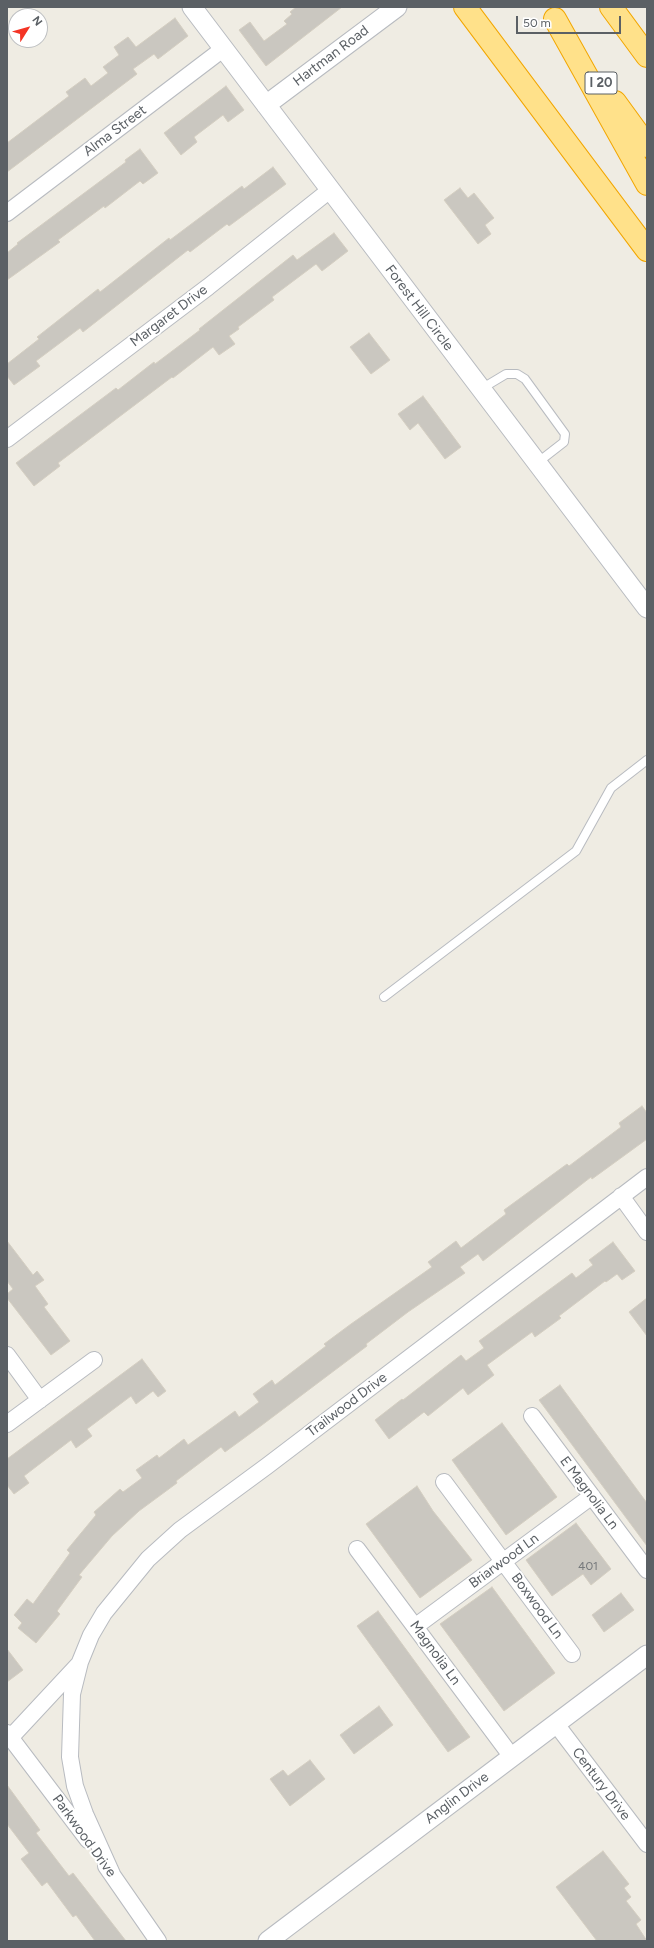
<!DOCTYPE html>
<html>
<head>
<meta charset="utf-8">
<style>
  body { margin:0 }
  #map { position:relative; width:654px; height:1948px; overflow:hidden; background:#efece3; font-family:Figtree,sans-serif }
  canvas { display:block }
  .frame { position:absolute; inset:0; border:8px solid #5b6065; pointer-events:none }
  .north { position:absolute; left:8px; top:8px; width:40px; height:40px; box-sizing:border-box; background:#fff; border:1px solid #bdbfc1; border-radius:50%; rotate:53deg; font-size:11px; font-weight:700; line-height:16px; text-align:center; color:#5b6065 }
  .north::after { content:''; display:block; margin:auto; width:14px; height:18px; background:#f43425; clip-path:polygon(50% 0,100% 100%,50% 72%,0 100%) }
  .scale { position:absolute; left:516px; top:16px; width:105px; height:18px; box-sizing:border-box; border:2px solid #5b6065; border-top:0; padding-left:5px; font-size:12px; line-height:14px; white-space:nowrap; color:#5b6065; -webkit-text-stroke:3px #fff; paint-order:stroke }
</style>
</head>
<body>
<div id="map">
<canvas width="654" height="1948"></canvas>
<div class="frame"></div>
<div class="north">N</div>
<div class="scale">50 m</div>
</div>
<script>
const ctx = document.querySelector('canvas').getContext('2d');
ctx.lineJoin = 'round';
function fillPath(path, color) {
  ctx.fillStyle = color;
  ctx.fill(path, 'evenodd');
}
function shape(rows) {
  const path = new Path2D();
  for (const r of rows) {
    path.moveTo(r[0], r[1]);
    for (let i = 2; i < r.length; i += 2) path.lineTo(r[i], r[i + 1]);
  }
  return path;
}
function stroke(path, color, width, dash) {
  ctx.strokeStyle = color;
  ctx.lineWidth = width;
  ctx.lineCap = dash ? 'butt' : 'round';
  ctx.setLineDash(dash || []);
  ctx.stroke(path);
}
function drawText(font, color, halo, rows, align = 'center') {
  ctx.font = font + ' Figtree,sans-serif';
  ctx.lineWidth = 4;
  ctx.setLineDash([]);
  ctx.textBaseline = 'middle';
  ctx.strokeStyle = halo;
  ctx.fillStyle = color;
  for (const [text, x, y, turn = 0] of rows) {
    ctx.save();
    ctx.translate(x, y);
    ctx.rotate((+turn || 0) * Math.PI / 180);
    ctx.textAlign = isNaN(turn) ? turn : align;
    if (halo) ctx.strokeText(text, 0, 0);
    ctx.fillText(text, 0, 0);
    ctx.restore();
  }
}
const building = shape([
  [296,7,342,7,266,66,239,30,250,22,264,41,287,24,284,21,292,14,290,12,296,7],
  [175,18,188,36,158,59,154,54,133,69,137,74,7,172,7,143,69,96,66,92,85,78,91,86,108,73,103,67,119,55,114,47,128,37,136,47,175,18],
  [226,86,244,110,228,122,223,115,194,137,197,142,181,155,164,133,226,86],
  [140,149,158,173,143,184,140,181,105,208,104,206,58,240,60,242,7,280,7,253,18,244,17,243,126,162,125,160,140,149],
  [273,167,286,184,229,226,227,224,190,252,188,250,83,332,80,328,36,361,40,366,14,385,7,376,7,364,39,339,37,337,98,289,100,292,169,238,170,240,242,186,244,189,273,167],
  [460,188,468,198,474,193,494,218,485,225,491,234,478,244,444,200,460,188],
  [334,233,348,251,322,271,316,264,272,297,274,300,238,327,239,329,229,336,235,344,219,355,213,347,173,378,172,377,58,463,60,466,34,486,16,463,116,388,118,390,154,362,155,364,200,330,199,329,293,255,297,260,334,233],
  [369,333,390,360,371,374,350,347,369,333],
  [423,396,461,447,445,459,418,423,410,430,398,414,423,396],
  [642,1106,647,1113,647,1139,592,1179,591,1177,483,1261,478,1254,460,1267,465,1273,408,1312,366,1344,367,1346,262,1425,225,1452,221,1447,176,1481,177,1483,139,1511,112,1536,79,1575,82,1577,57,1611,60,1614,36,1643,18,1628,22,1623,14,1615,27,1599,33,1604,70,1553,67,1550,96,1515,94,1512,120,1489,123,1492,142,1478,136,1470,157,1455,159,1458,184,1439,188,1445,235,1411,239,1417,259,1402,253,1394,272,1380,275,1385,326,1346,324,1344,351,1324,432,1267,428,1262,456,1241,461,1248,506,1214,504,1210,567,1164,569,1166,621,1127,619,1123,642,1106],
  [7,1241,33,1275,37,1271,44,1280,35,1286,48,1304,44,1307,70,1341,51,1355,7,1298,7,1294,13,1289,7,1281,7,1241],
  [613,1242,635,1271,622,1280,617,1274,606,1282,605,1281,559,1316,561,1318,535,1337,532,1332,487,1365,494,1375,468,1395,463,1388,428,1416,424,1412,389,1439,375,1420,402,1399,403,1400,461,1355,466,1361,484,1348,479,1341,572,1273,576,1278,593,1265,589,1260,613,1242],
  [647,1298,647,1336,629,1312,647,1298],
  [142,1359,166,1391,158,1397,153,1391,136,1404,131,1396,87,1429,92,1436,76,1448,71,1440,24,1476,29,1483,14,1494,7,1485,7,1459,142,1359],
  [560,1385,647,1503,647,1546,539,1400,560,1385],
  [502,1423,557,1497,506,1535,452,1460,502,1423],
  [417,1486,433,1511,472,1560,420,1598,366,1524,417,1486],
  [576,1523,611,1569,591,1585,583,1574,552,1596,526,1560,576,1523],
  [492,1587,555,1673,504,1711,440,1624,492,1587],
  [621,1593,634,1610,604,1632,592,1615,621,1593],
  [378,1611,470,1737,448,1752,357,1626,378,1611],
  [7,1649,23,1670,7,1682,7,1649],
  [379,1706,393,1725,354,1754,340,1735,379,1706],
  [310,1760,325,1779,290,1806,270,1779,283,1770,288,1776,310,1760],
  [7,1785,40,1830,36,1833,69,1876,73,1873,126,1941,95,1941,76,1915,73,1917,47,1882,42,1886,21,1859,29,1853,7,1824,7,1785],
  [603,1851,629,1884,624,1888,631,1897,626,1901,641,1920,636,1924,647,1941,597,1941,556,1887,603,1851]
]);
const service = shape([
  [481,389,506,374,517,374,525,379,565,434,564,442,537,463],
  [384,997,576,851,611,788,647,760]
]);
const minor = shape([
  [7,213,223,49],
  [7,439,208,287,330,190],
  [621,1196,647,1232],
  [7,1355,40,1400],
  [532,1416,647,1570],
  [7,1424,94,1360],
  [444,1482,572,1654],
  [357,1549,512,1757],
  [416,1626,592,1496],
  [556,1724,647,1844],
  [7,1733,88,1840],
  [11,1737,79,1664],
  [106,1866,158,1941],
  [112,1874,85,1814,75,1786,70,1757,72,1694,80,1662,91,1635,104,1613,148,1559,180,1530,267,1466,647,1177]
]);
const tertiary = shape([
  [192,7,647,608],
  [266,105,397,7],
  [268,1941,647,1655]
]);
const motorway = shape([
  [465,7,647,250],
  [611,7,647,56],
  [555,19,647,184],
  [615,102,647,146]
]);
const numberNames = [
  ["401",588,1566]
];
const shields = [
  [601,83,32]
];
const shieldNames = [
  ["I 20",601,83]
];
const streetNames = [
  ["Hartman Road",331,56,-37],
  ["Alma Street",115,131,-37],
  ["Forest Hill Circle",419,308,53],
  ["Margaret Drive",169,316,-37],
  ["Trailwood Drive",347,1405,-37],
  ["E Magnolia Ln",589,1493,53],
  ["Briarwood Ln",504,1561,-36],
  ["Boxwood Ln",537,1606,54],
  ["Magnolia Ln",435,1653,54],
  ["Century Drive",601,1784,53],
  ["Anglin Drive",457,1798,-37],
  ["Parkwood Drive",84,1836,54]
];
fillPath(building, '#cac7c0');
stroke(building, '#d4cec1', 1);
stroke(service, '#b8bbc0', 10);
stroke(minor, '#b8bbc0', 18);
stroke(tertiary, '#b8bbc0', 21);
stroke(motorway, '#f2a600', 24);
stroke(service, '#fff', 8);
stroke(minor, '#fff', 16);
stroke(tertiary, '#fff', 19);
stroke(motorway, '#ffe18a', 22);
drawText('12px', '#777a7c', null, numberNames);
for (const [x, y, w] of shields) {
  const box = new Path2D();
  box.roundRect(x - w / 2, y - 11, w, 22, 3);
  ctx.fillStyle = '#fff';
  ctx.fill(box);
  stroke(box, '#5b6065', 1);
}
drawText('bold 13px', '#5b6065', null, shieldNames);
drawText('14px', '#5b6065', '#fff', streetNames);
</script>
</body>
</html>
